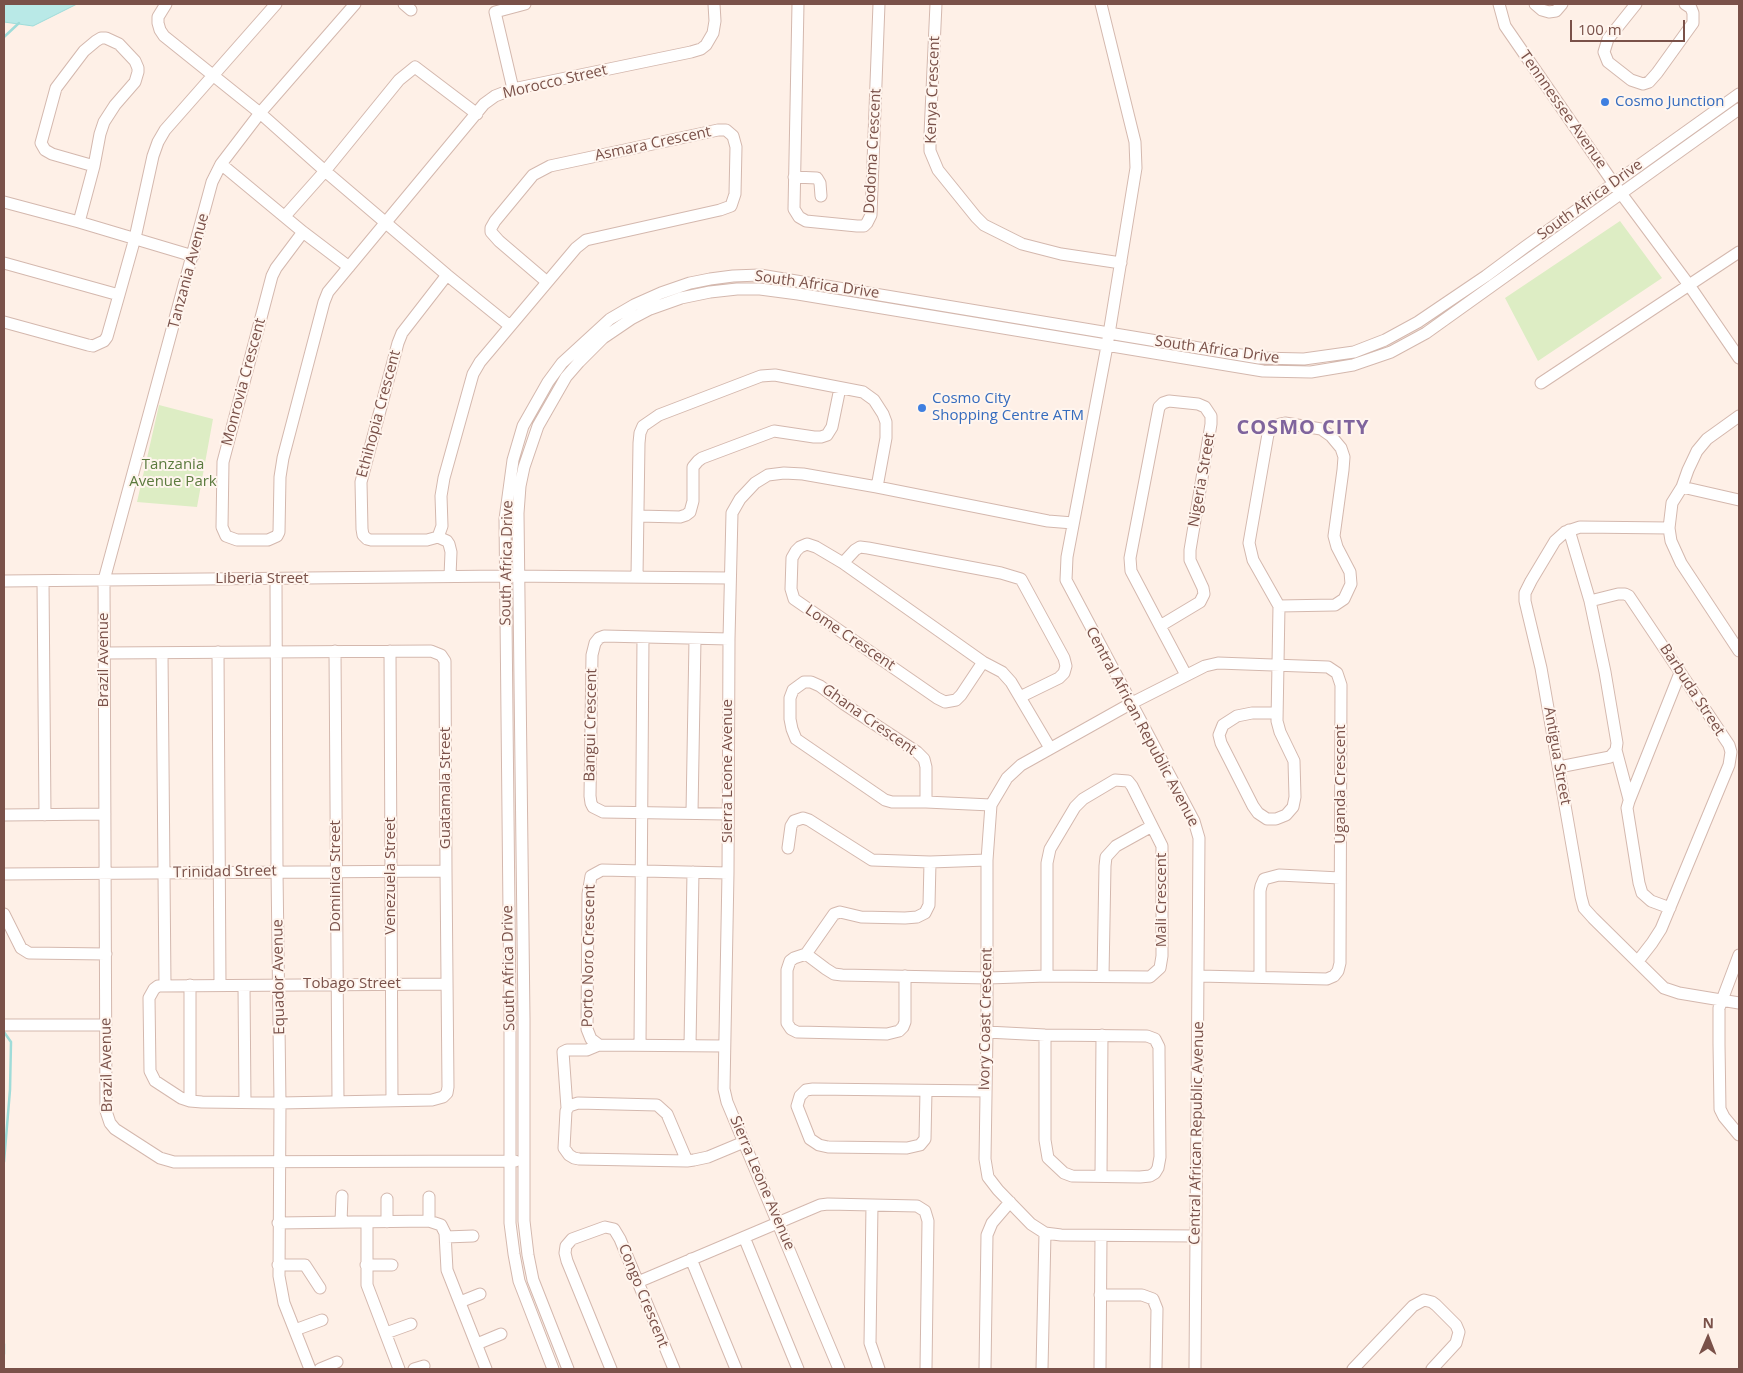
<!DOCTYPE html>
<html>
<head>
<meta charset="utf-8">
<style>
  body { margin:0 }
  #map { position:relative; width:1743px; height:1373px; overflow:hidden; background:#fef0e7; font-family:"Open Sans",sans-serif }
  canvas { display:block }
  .frame { position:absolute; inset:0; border:5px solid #7a5149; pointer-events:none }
  .north { position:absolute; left:1683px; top:1313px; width:50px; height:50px; -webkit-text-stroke:4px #fff5ee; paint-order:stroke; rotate:1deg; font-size:14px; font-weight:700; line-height:20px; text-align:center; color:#7a5149 }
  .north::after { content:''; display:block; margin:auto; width:18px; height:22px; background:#7a5149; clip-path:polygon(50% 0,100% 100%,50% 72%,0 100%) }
  .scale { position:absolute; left:1570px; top:20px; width:115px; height:22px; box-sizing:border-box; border:2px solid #7a5149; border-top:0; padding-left:6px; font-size:15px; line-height:18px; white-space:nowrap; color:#7a5149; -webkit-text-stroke:4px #fff5ee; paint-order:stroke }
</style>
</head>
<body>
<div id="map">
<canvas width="1743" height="1373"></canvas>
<div class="frame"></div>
<div class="north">N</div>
<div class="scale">100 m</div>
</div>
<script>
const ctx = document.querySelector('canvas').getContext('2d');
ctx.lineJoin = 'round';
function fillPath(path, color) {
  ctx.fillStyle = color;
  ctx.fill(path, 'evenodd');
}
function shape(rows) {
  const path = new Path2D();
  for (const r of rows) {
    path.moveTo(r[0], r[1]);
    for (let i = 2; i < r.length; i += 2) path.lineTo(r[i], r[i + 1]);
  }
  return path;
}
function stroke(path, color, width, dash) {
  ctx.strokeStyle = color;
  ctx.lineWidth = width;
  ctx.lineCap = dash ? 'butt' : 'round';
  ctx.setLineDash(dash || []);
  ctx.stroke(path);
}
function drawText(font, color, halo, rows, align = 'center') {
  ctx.font = font + ' "Open Sans",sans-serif';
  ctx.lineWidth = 4;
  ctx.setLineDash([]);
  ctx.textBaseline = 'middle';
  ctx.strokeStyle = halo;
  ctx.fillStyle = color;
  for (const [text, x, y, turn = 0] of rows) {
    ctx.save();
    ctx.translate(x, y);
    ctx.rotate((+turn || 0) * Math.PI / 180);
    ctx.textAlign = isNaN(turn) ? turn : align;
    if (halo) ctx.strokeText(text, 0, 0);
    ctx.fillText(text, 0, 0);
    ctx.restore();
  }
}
const green = shape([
  [1620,221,1662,278,1538,361,1505,298],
  [159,405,213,419,197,507,137,502]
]);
const water = shape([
  [7,4,77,4,33,26,4,22,4,6,7,4]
]);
const stream = shape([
  [4,37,19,23],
  [4,1032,11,1042,10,1090,4,1162],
  [4,1344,4,1354]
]);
const minor = shape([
  [166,4,158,17,158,23,160,30,164,36,260,113,325,171,447,275,510,326],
  [355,4,260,113,221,164,212,182,104,580,106,1111,110,1123,115,1129,160,1158,174,1162,515,1161],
  [404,4,411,10],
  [798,4,794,209,799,217,806,221,857,226,864,226,867,223,871,215,879,4],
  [936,4,930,134,930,151,938,170,976,217,984,225,1022,244,1061,254,1121,263],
  [1101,4,1135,142,1136,168,1107,346,1067,557,1066,580,1194,821,1199,838,1195,1369],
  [1499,4,1505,26,1614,184,1689,285,1739,358],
  [1535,4,1542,10,1549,12,1556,11,1562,4],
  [1636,4,1608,39,1604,52,1608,62,1631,80,1643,84,1649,82,1657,73,1693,23,1693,13,1691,8,1685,4],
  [513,89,495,12,525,4],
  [221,164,303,232,349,267],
  [794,177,817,178,820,183,821,196],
  [4,202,79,222,193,256],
  [285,216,325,171,399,80,415,67,477,114],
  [79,222,94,166,100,134,104,122,115,105,135,82,138,72,138,68,135,61,119,44,106,38,101,38,96,41,84,51,56,88,41,143,45,150,52,154,94,166],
  [303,232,276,268,272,276,223,462,222,527,226,536,237,540,268,540,277,536,279,532,280,477,283,458,324,302,328,292,484,104,495,96,513,89,691,52,701,49,706,45,713,33,715,21,714,4],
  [4,263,119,295],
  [4,322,88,345,93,346,104,341,107,337,119,295,135,238,153,156,158,142,165,130,276,4],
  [1541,383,1739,252],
  [1739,416,1707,439,1697,451,1688,470,1682,487,1672,503,1669,528,1671,541,1681,563,1739,651],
  [1682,487,1739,500],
  [638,516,680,517,686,515,690,512,693,501,693,467,698,461,702,458,774,431,814,437,821,437,827,435,832,427,840,388],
  [1669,528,1580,527,1565,532,1555,541,1531,581,1525,593,1525,601,1541,668,1581,897,1584,908,1593,918,1664,988,1679,993,1739,1003],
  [438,537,442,526,441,496,444,478,473,374,480,362,576,248,586,240,720,210,731,206,735,194,736,147,733,136,726,130,718,130,550,166,533,175,495,221,491,228,491,232,499,241,547,282],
  [438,537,427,540,371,540,367,539,363,535,362,529,361,482,398,343,402,333,447,275],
  [438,537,447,541,449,544,451,552,450,576],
  [843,563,855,550,860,547,868,548,1001,573,1021,579,1064,658,1066,666,1064,673,1059,678,1020,697],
  [637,576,639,443,640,433,643,426,659,415,761,376,775,375,863,392,874,400,883,414,886,422,886,438,877,487],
  [276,579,277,871,280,1103,279,1276,284,1303,310,1369],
  [4,581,506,576,730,578],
  [43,581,45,815],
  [1590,601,1618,594,1625,594,1629,596,1729,745,1731,752,1729,765,1661,929,1652,943,1638,961],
  [1160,626,1200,602,1204,594,1203,588,1190,560,1190,550,1211,424,1211,416,1205,407,1198,404,1169,401,1163,403,1159,407,1130,558,1131,571,1160,626,1186,675],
  [335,651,338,1101],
  [390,651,392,1100],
  [218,652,220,985],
  [104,653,431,651,441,655,445,661,446,871,448,1087,447,1093,443,1097,432,1100,280,1103,202,1102,190,1101,181,1098,155,1081,150,1071,149,998,154,989,158,986,447,984],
  [162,653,165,985],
  [983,662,961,695,956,700,945,702,937,698,794,599,791,589,792,558,796,551,800,547,807,544,816,547,843,563,983,662,1002,672,1011,682,1050,748],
  [1277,713,1252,713,1237,716,1223,725,1219,735,1221,743,1253,806,1258,813,1267,819,1276,819,1286,815,1293,807,1295,797,1294,761,1280,732,1277,721,1279,606,1253,560,1249,543,1268,434,1275,425,1285,423,1321,429,1331,436,1341,448,1344,457,1343,470,1334,536,1337,547,1350,572,1351,584,1344,599,1335,605,1279,606],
  [1616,750,1629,799],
  [1559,767,1610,757,1616,750,1617,743,1605,672,1590,601,1569,530],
  [926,802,926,767,924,759,917,752,844,704,820,686,811,682,804,682,793,690,790,698,790,719,792,729,796,739,885,800,892,802,926,802,991,805],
  [692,813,695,639],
  [727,814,603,812,593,807,591,803,590,796,592,655,595,643,599,638,604,636,729,639],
  [4,815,105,814],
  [788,848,791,826,794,821,803,818,809,820,872,860,930,862,987,860],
  [4,874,446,871],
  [1670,908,1651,901,1642,893,1639,883,1627,808,1629,801,1680,673],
  [4,914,21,948,29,953,106,954],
  [806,954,826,969,834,974,842,975,988,978,1047,976,1150,977,1160,968,1162,956,1162,846,1132,786,1128,781,1115,780,1083,799,1075,807,1050,849,1047,863,1047,976],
  [1739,955,1719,1008,1719,1044,1720,1109,1724,1117,1739,1135],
  [905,976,905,1022,903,1027,899,1031,887,1034,797,1032,791,1029,787,1023,787,970,790,961,794,958,806,954,834,914,840,912,861,917,905,918,917,917,925,913,929,905,930,862],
  [1103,976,1105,866,1106,857,1116,846,1152,826],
  [1260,977,1260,891,1261,886,1264,879,1279,875,1340,878],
  [244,986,245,1102],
  [4,1025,105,1025],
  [987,1032,1045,1035,1147,1036,1155,1039,1159,1047,1159,1054,1160,1157,1158,1168,1155,1173,1150,1176,1140,1177,1072,1176,1064,1173,1048,1158,1045,1140,1045,1035],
  [640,1045,643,637],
  [690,1045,693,872],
  [724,1046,599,1045,591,1039,587,1029,588,894,591,876,602,870,728,873],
  [926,1091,925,1139,920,1145,907,1148,828,1147,819,1145,810,1139,797,1106,800,1096,806,1090,813,1089,986,1091],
  [190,1101,190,985],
  [567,1108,563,1052,567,1050,587,1050,599,1045],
  [687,1161,667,1114,657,1105,578,1103,569,1106,566,1111,564,1148,569,1155,574,1158,579,1159,687,1161,694,1160,708,1157,744,1142],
  [1101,1176,1102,1035],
  [429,1197,429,1221],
  [387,1199,387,1222],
  [872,1205,870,1343,879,1369],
  [341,1222,342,1196],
  [367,1222,367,1285,399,1369],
  [278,1223,429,1221,441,1225,445,1233,447,1270,486,1369],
  [1196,1236,1061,1235,1045,1233,1031,1224,998,1190,988,1177,985,1159,987,1032,987,860,991,805,1007,778,1021,765,1130,704,1205,666,1218,663,1328,667,1337,673,1341,685,1340,963,1338,971,1334,976,1327,979,1199,976],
  [446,1237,473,1236],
  [744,1237,798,1369],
  [691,1259,736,1369],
  [278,1265,305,1265,320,1288],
  [366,1265,392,1265],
  [638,1282,820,1205,828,1204,917,1206,925,1211,928,1221,926,1369],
  [1100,1295,1142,1295,1153,1299,1157,1309,1156,1369],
  [460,1302,480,1294],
  [295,1330,322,1320],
  [386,1333,411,1324],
  [477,1344,501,1334],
  [320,1369,337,1362],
  [414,1369,424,1366],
  [553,1369,519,1281,514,1254,510,1223,510,1010,505,519,513,460,523,426,548,382,562,363,610,319,634,305,661,293,690,283,710,279,733,276,760,275,1259,358,1304,359,1354,352,1385,340,1418,322,1486,276,1525,247,1739,94],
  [568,1369,533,1280,528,1255,524,1221,524,1018,518,513,520,486,524,467,538,426,566,377,579,362,603,338,631,319,650,309,681,298,710,292,737,289,760,289,798,294,1263,371,1311,372,1353,365,1391,352,1426,333,1739,109],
  [611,1369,567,1261,565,1253,566,1246,572,1239,605,1227,614,1229,620,1239,674,1369],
  [839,1369,727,1102,724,1089,728,873,729,639,732,513,740,499,755,483,768,475,784,473,803,474,877,487,1048,521,1073,523],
  [985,1369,987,1235,992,1223,1010,1202],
  [1042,1369,1045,1233],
  [1100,1369,1101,1236],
  [1353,1369,1413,1306,1424,1300,1432,1302,1436,1305,1456,1325,1459,1332,1456,1343,1432,1369]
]);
const markers = [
  [1605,102,5,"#3f7fe0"],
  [922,408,5,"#3f7fe0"]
];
const streetNames = [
  ["Morocco Street",555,82,-13],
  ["Kenya Crescent",933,90,-88],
  ["Tennnessee Avenue",1563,110,55],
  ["Asmara Crescent",653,144,-12],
  ["Dodoma Crescent",873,151,-87],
  ["South Africa Drive",1590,200,-36],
  ["Tanzania Avenue",189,271,-75],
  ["South Africa Drive",817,285,8],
  ["South Africa Drive",1217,350,8],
  ["Monrovia Crescent",244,382,-75],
  ["Ethihopia Crescent",379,414,-75],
  ["Nigeria Street",1202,480,-80],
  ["South Africa Drive",507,563,-89],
  ["Liberia Street",262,579],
  ["Lome Crescent",850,638,34],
  ["Brazil Avenue",104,660,-90],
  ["Barbuda Street",1692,690,57],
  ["Ghana Crescent",869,720,35],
  ["Bangui Crescent",591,725,-89],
  ["Central African Republic Avenue",1142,727,62],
  ["Antigua Street",1557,756,80],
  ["Sierra Leone Avenue",728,771,-90],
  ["Uganda Crescent",1341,784,-90],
  ["Guatamala Street",446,788,-90],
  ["Trinidad Street",225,872,-1],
  ["Dominica Street",336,876,-90],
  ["Venezuela Street",391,876,-90],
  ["Mali Crescent",1162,900,-90],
  ["Porto Noro Crescent",589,956,-89],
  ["South Africa Drive",509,968,-91],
  ["Equador Avenue",279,977,-91],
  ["Tobago Street",352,984],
  ["Ivory Coast Crescent",986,1019,-89],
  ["Brazil Avenue",107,1065,-91],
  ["Central African Republic Avenue",1197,1133,-89],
  ["Sierra Leone Avenue",762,1183,67],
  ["Congo Crescent",643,1296,68]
];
const shopNames = [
  ["Cosmo Junction",1615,102],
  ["Cosmo City",932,399],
  ["Shopping Centre ATM",932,416]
];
const parkNames = [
  ["Tanzania",173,465],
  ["Avenue Park",173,482]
];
const districtNames = [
  ["COSMO CITY",1303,428]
];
fillPath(green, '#ddedc4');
fillPath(water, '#b9e9e7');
stroke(water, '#9fdcd9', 1);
stroke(stream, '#9fdcd9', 2.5);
stroke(minor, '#d4b8ae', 13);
stroke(minor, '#fff', 11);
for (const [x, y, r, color] of markers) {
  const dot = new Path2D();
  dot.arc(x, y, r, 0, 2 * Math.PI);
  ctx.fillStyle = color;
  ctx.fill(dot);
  stroke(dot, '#fff5ee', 2);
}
drawText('15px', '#7a5149', '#fff5ee', streetNames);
drawText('15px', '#366cbe', '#fff5ee', shopNames, 'left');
drawText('15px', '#5b7a3d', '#fff5ee', parkNames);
ctx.letterSpacing = '1px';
drawText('bold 20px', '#7f649d', '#fff5ee', districtNames);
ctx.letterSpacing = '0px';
</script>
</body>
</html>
